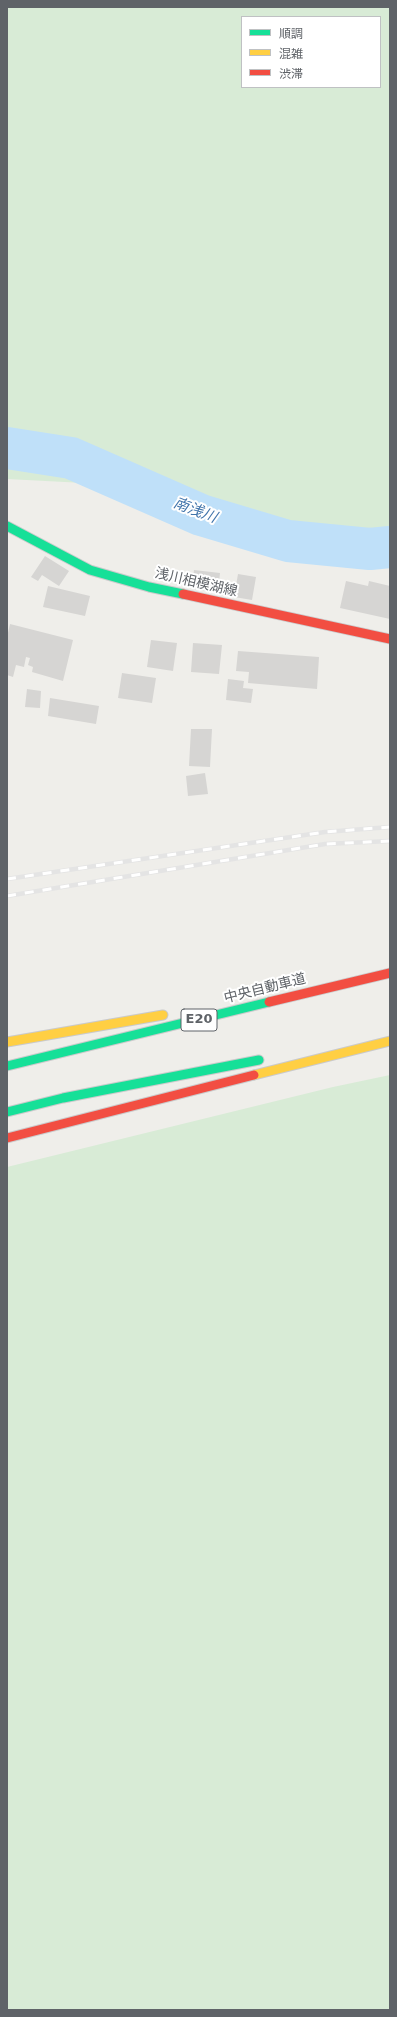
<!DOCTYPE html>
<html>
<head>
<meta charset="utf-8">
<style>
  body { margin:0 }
  #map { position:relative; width:397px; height:2017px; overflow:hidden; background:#efeeea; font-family:"DejaVu Sans","Noto Sans JP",sans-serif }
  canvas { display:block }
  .frame { position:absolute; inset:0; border:8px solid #5f6368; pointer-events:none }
  .legend { position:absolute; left:241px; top:16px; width:140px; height:72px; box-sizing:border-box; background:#fff; border:1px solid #bfc1c3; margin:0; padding:5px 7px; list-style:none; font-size:12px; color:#5f6368 }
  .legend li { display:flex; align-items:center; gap:8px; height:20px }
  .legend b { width:20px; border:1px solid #bfc1c3 }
</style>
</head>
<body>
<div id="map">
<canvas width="397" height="2017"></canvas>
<div class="frame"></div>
<ul class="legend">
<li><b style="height:5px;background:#16e098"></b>順調</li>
<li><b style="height:5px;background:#ffcf43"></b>混雑</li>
<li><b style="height:5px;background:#f24e42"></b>渋滞</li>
</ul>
</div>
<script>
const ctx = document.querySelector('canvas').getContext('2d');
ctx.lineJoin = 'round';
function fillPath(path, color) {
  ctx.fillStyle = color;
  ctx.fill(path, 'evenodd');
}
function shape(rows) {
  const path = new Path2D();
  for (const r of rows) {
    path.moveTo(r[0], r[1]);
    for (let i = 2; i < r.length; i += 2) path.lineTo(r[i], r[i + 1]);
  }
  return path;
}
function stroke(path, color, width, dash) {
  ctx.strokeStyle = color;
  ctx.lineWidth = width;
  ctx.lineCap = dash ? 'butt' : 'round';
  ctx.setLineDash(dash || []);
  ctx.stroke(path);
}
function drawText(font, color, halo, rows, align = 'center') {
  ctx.font = font + ' "DejaVu Sans","Noto Sans JP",sans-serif';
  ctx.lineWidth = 4;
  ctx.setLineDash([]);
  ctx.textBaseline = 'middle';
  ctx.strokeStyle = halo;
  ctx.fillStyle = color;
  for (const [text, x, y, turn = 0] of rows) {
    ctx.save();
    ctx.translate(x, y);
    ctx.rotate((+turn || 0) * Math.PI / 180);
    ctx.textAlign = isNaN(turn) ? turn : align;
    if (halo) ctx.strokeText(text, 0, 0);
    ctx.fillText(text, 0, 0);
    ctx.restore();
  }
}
const green = shape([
  [7,7,390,7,390,527,320,536,180,488,7,479],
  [242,17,380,17,380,87,242,87],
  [390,1075,390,2010,7,2010,7,1167,333,1087]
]);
const river = shape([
  [7,448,71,458,201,515,288,541,370,549,390,547]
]);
const building = shape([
  [45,556,69,571,59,586,42,575,38,581,31,577],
  [194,570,220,573,218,592,192,589],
  [238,574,256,577,252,600,234,597],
  [346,581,368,586,369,581,390,586,390,619,340,608],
  [48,586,90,596,85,616,43,607],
  [10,624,73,640,63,681,32,672,33,667,28,665,30,658,26,657,24,667,16,665,13,677,7,675,7,637],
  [151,640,177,643,173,671,147,667],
  [193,643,222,645,219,674,191,672],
  [238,651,319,657,317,689,248,683,249,672,236,671],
  [122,673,156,678,152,703,118,698],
  [228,679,244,681,243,688,253,689,251,703,226,700],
  [27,689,41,691,40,708,25,707],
  [50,698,99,706,96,724,48,716],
  [191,729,212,729,210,767,189,766],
  [205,773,208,794,188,796,186,776]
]);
const fast = shape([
  [7,526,90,570,149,587,183,594],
  [7,1066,269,1002],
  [7,1112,63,1098,259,1060]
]);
const slow = shape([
  [7,1042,163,1015],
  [254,1075,390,1041]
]);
const jam = shape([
  [183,594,390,639],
  [269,1002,390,973],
  [7,1138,254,1075]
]);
const rail = shape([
  [7,879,325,832,390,827],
  [7,896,325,844,390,841]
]);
const shields = [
  [199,1020,36]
];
const shieldNames = [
  ["E20",199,1020]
];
const streetNames = [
  ["浅川相模湖線",196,583,13],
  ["中央自動車道",265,989,-14]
];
const waterNames = [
  ["南浅川",195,511,21]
];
fillPath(green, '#d8ebd6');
stroke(river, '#bfe0f9', 42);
fillPath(building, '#d6d5d3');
stroke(fast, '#cacacb', 11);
stroke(slow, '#cacacb', 11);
stroke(jam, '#cacacb', 11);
stroke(fast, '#16e098', 9);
stroke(slow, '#ffcf43', 9);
stroke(jam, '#f24e42', 9);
stroke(rail, '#e4e4e4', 4.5);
stroke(rail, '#fff', 3, [9]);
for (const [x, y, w] of shields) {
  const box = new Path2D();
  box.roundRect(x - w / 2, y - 11, w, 22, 3);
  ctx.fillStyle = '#fff';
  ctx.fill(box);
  stroke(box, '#5f6368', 1);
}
drawText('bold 13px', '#5f6368', null, shieldNames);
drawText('14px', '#5f6368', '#fff', streetNames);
drawText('italic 15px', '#4174aa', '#fff', waterNames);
</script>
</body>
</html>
